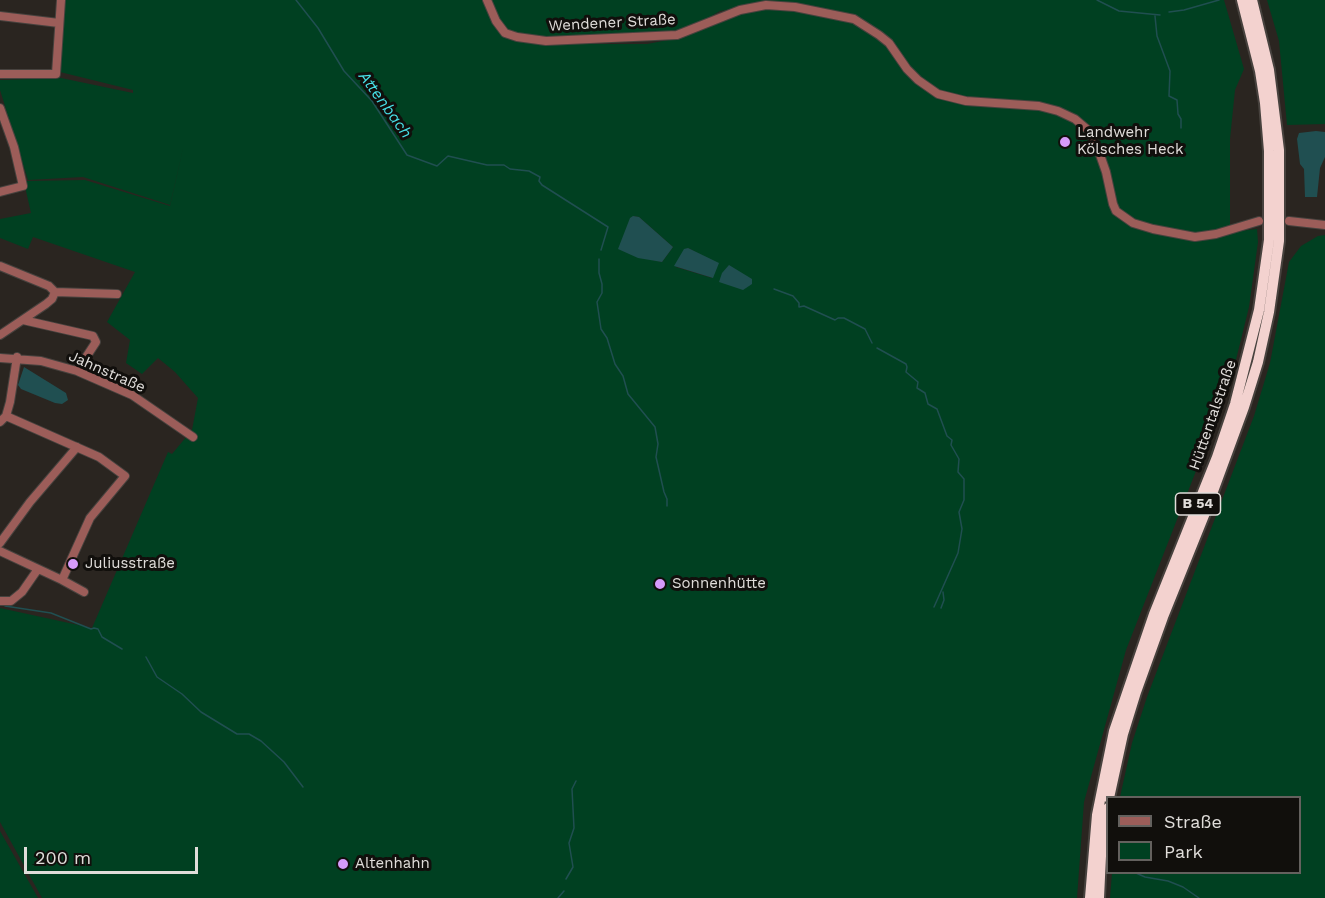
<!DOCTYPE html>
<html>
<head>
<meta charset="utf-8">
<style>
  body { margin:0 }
  #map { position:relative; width:1325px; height:898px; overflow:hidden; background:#2a2520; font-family:"Work Sans",sans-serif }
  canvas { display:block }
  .legend { position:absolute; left:1106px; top:796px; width:195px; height:78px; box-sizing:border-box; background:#110f0c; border:2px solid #64615e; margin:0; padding:8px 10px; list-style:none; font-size:18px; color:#e0ddda }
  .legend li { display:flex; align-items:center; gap:12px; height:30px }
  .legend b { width:30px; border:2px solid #64615e }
  .scale { position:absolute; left:24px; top:847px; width:174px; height:27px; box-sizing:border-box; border:3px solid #e0ddda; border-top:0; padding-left:8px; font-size:18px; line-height:21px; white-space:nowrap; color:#e0ddda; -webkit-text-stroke:4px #110f0c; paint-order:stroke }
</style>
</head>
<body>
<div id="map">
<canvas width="1325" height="898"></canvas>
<ul class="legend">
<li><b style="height:8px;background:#9c5d59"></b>Straße</li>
<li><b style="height:16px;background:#004021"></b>Park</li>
</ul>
<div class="scale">200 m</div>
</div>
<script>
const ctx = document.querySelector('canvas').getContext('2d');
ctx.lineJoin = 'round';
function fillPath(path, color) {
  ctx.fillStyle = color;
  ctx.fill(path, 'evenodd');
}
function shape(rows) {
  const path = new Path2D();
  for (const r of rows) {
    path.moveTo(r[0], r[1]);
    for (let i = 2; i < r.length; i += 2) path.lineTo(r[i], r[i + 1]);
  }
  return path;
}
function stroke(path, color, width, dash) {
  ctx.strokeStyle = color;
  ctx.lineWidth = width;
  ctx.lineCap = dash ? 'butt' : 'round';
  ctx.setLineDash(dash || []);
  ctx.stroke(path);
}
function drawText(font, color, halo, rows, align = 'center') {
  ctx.font = font + ' "Work Sans",sans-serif';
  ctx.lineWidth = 6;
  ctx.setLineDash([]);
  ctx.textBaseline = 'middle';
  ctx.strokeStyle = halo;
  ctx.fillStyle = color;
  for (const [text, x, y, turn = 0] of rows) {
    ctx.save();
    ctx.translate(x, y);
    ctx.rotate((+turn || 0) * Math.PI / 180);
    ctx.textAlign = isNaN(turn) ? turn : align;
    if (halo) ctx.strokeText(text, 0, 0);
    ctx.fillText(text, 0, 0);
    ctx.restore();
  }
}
const green = shape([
  [65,0,1224,0,1244,69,1235,90,1230,139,1230,232,1257,229,1258,242,1249,307,1230,384,1126,650,1084,802,1077,898,42,898,0,822,0,608,92,628,168,452,172,454,192,430,198,398,175,372,158,358,142,374,126,363,130,340,107,322,135,272,33,237,28,249,0,238,0,219,31,213,26,191,27,181,85,180,170,206,184,144,170,205,83,177,28,180,0,90,0,80,61,78,133,93,133,90,60,72],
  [755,5,703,29,679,38,647,44,550,44,654,36,696,25,720,11],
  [633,216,639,217,673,247,662,262,643,258],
  [688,248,703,256,712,278,676,267],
  [1267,0,1325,0,1325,124,1287,125,1279,41],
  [1325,235,1325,898,1110,898,1112,873,1300,872,1300,798,1120,797,1132,743,1147,697,1254,416,1270,363,1289,262,1301,246,1318,236],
  [0,831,33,889,38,898,0,898]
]);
const water = shape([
  [1316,131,1325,132,1325,157,1320,168,1317,197,1305,197,1304,169,1300,164,1297,139,1299,133],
  [633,216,639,217,673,247,662,262,638,258,618,249,630,218],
  [688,248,719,263,713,278,674,266,684,249],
  [729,265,752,279,752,284,743,290,719,282,722,273],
  [24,367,66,393,68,400,62,404,55,403,21,389,18,385]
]);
const stream = shape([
  [296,0,318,28,344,71,372,101,407,155,437,166,448,156,487,165,504,165,510,169,529,171,540,177,539,181,542,185,608,227,601,250],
  [1097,0,1119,11,1160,15],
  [1169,12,1184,10,1219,0],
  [1155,16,1157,36,1170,71,1169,96,1177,100,1178,114,1181,119,1181,128],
  [599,259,599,273,602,284,602,293,597,302,601,329,607,338,615,364,623,376,628,394,655,427,658,444,656,457,664,492,667,499,667,506],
  [774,289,793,296,799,303,799,307,804,306,835,320,838,318,844,318,865,329,872,343],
  [877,348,906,364,907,367,906,372,918,382,917,388,925,393,928,404,937,409,947,436,952,440,951,445,959,459,958,472,964,479,964,500,959,512,962,529,958,553,934,607],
  [5,606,51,613,91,629,94,628,98,629,102,637,122,649],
  [941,608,944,600,943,592],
  [146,657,157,677,182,694,201,712,237,734,249,734,261,741,284,762,303,787],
  [1136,873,1145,877,1168,881,1183,887,1199,898],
  [566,879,573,867,569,843,574,828,572,789,576,781],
  [558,898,564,891]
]);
const minor = shape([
  [487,0,496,21,505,33,517,37,546,41,677,35,740,10,766,5,795,7,854,19,879,35,889,43,907,69,918,80,938,94,966,101,1039,106,1058,111,1075,119,1088,130,1098,149,1106,172,1113,204,1116,211,1133,223,1153,229,1195,237,1216,234,1259,221],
  [0,16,59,23],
  [0,74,56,74,61,0],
  [0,108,14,147,23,186,0,192],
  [1289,221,1325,225],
  [0,266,49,286,55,292,52,299,46,304,0,335],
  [55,292,117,294],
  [23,320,93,336,96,342,77,371],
  [0,358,41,361,77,371,132,395,193,437],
  [6,416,99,457,125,476,90,518,62,580,84,592],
  [0,422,6,416,10,402,17,357],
  [0,543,30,502,77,447],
  [0,551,62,580],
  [0,601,11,601,22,592,38,569]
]);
const highway = shape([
  [1109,798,1123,734,1136,692,1163,617,1205,513,1244,407,1258,362,1269,312,1279,241,1279,150,1269,70,1252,0],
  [1090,898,1097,815,1114,731,1154,614,1217,457,1235,404,1259,310,1269,240,1269,151,1265,103,1260,71,1242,0],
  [1099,898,1101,856,1108,808]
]);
const markers = [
  [1065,142,6,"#d69bfa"],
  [73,564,6,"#d69bfa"],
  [660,584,6,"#d69bfa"],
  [343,864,6,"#d69bfa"]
];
const shields = [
  [1198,504,45]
];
const shieldNames = [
  ["B 54",1198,504]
];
const streetNames = [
  ["Wendener Straße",612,23,-3],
  ["Jahnstraße",107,372,24],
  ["Hüttentalstraße",1213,415,-71]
];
const poiNames = [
  ["Landwehr",1077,133],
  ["Kölsches Heck",1077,150],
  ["Juliusstraße",85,564],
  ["Sonnenhütte",672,584],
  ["Altenhahn",355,864]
];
const waterNames = [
  ["Attenbach",385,105,54]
];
fillPath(green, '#004021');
fillPath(water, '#204f51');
stroke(stream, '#204f51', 1.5);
stroke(minor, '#47423e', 10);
stroke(highway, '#47423e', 14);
stroke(minor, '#9c5d59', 8);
stroke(highway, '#f3d2cf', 10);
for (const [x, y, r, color] of markers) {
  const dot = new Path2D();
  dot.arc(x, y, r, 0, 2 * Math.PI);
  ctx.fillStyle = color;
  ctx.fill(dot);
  stroke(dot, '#110f0c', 2);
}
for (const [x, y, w] of shields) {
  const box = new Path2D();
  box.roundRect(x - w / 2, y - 11, w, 22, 4.5);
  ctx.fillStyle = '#110f0c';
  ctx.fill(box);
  stroke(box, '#e0ddda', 1.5);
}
drawText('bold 14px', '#e0ddda', null, shieldNames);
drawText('15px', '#e0ddda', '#110f0c', streetNames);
drawText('15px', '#e0ddda', '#110f0c', poiNames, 'left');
drawText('italic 16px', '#47e0e7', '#110f0c', waterNames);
</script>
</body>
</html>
